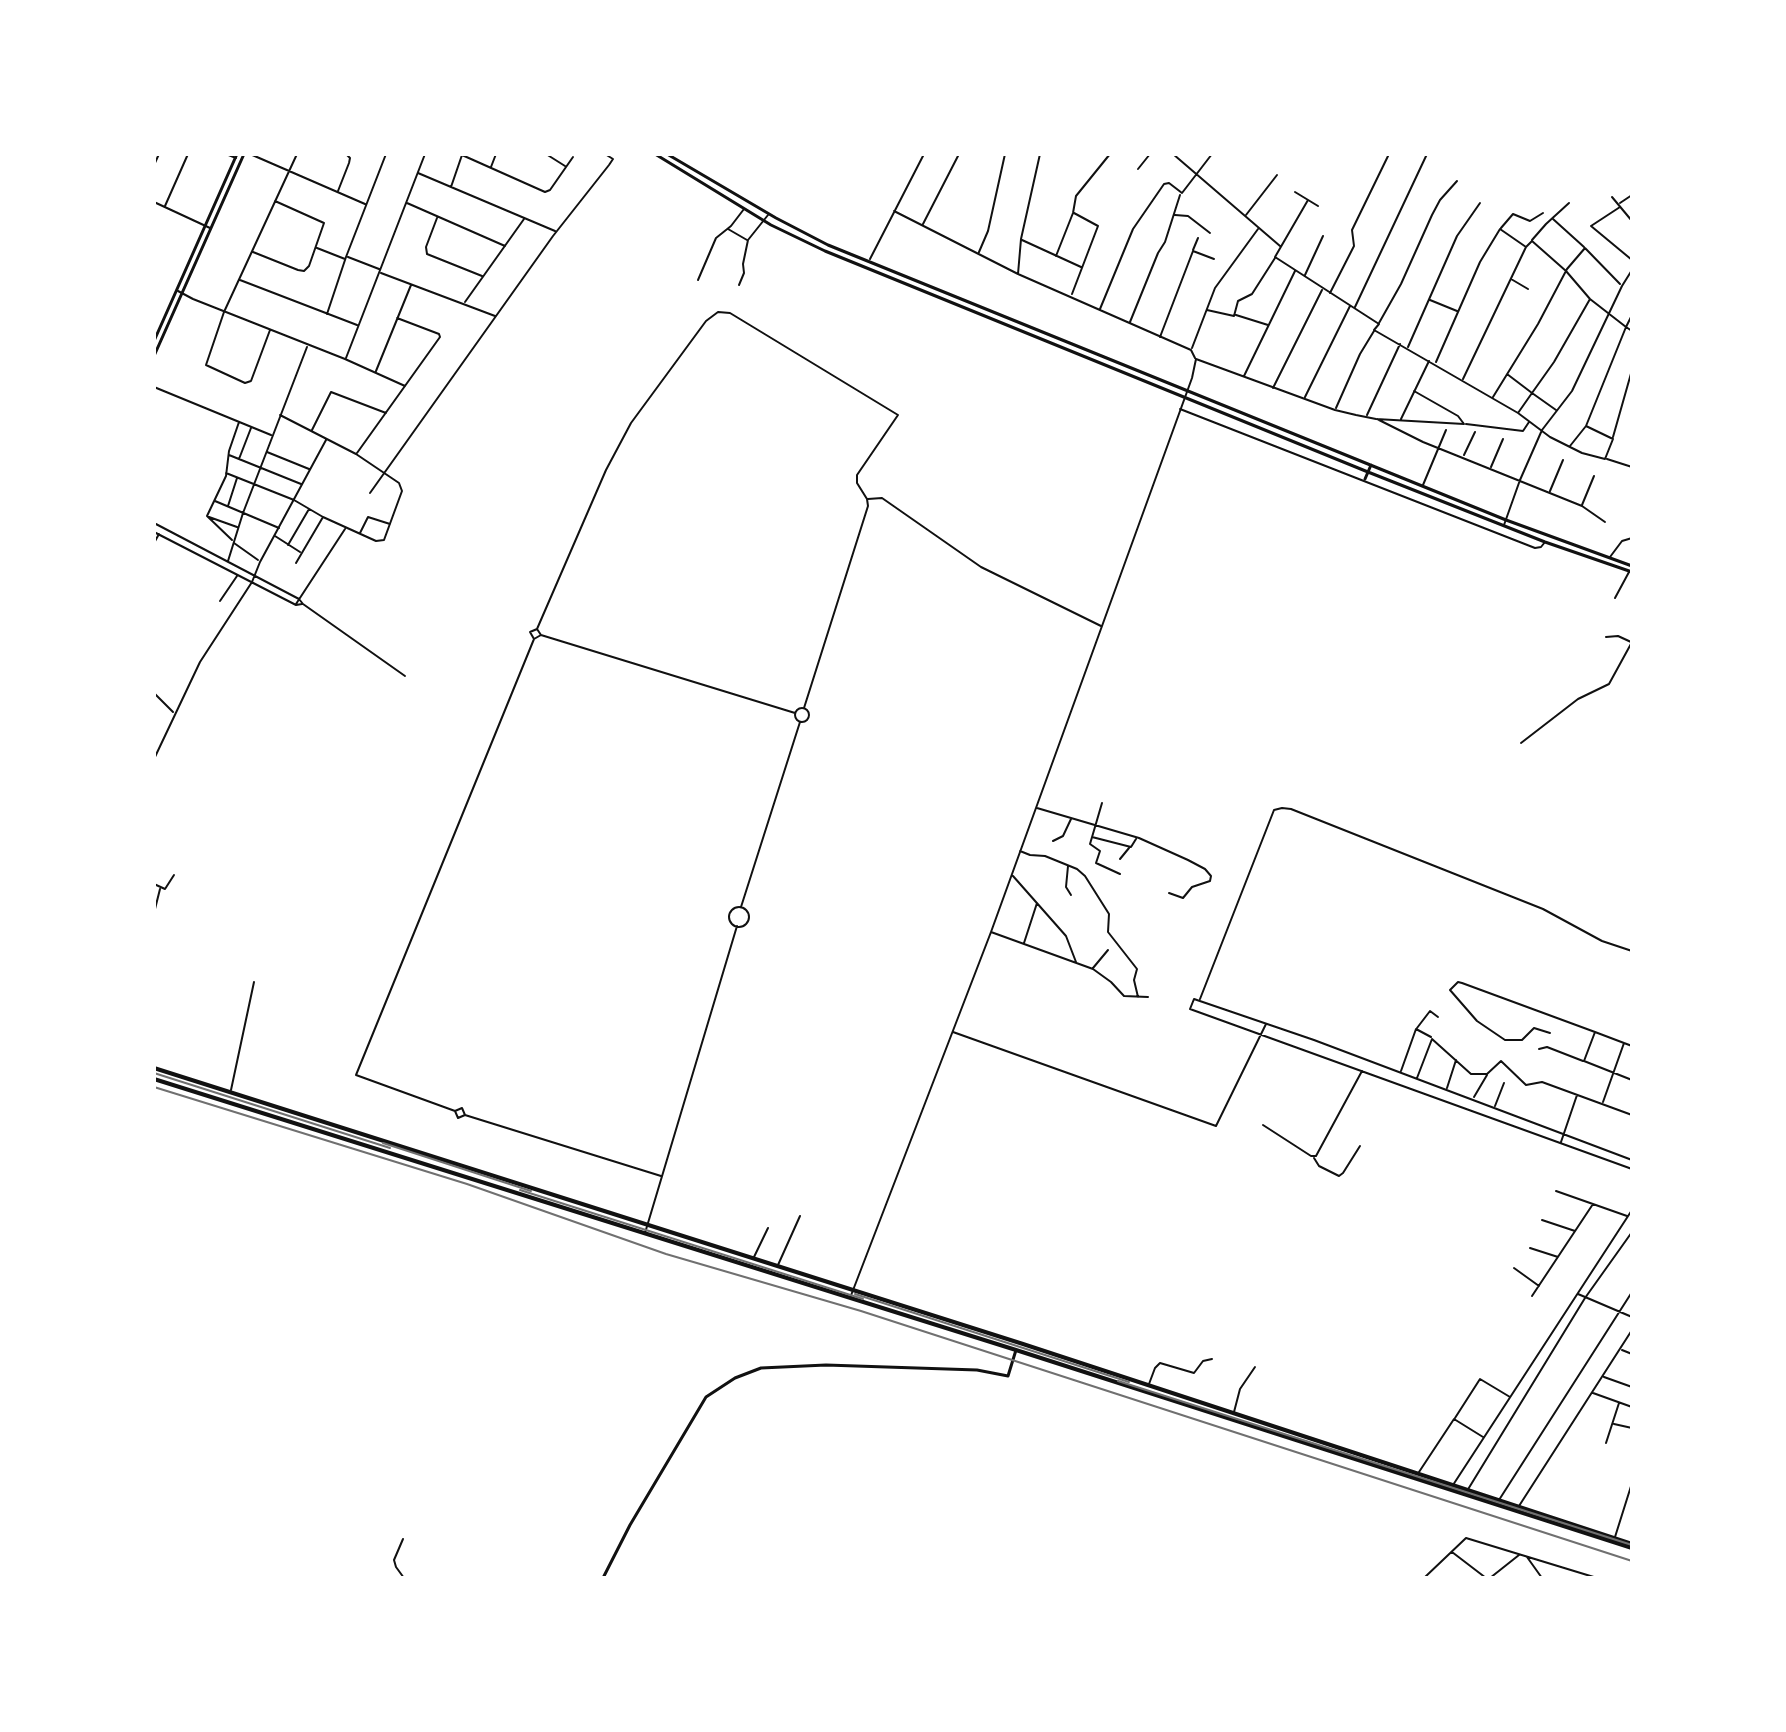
<!DOCTYPE html>
<html>
<head>
<meta charset="utf-8">
<style>
  body { margin:0 }
  #map { position:relative; width:1786px; height:1732px; overflow:hidden; background:#fff; font-family:"PT Sans",sans-serif }
  canvas { display:block }
  .frame { position:absolute; inset:0; border:156px solid #fff; pointer-events:none }
</style>
</head>
<body>
<div id="map">
<canvas width="1786" height="1732"></canvas>
<div class="frame"></div>
</div>
<script>
const ctx = document.querySelector('canvas').getContext('2d');
ctx.lineJoin = 'round';
function shape(rows) {
  const path = new Path2D();
  for (const r of rows) {
    if (r.length === 3) {
      path.moveTo(r[0] + r[2], r[1]);
      path.arc(r[0], r[1], r[2], 0, 2 * Math.PI);
      continue;
    }
    path.moveTo(r[0], r[1]);
    for (let i = 2; i < r.length; i += 2) path.lineTo(r[i], r[i + 1]);
  }
  return path;
}
function stroke(path, color, width, dash) {
  ctx.strokeStyle = color;
  ctx.lineWidth = width;
  ctx.lineCap = dash ? 'butt' : 'round';
  ctx.setLineDash(dash || []);
  ctx.stroke(path);
}
const minor = shape([
  [226,154,236,158],
  [250,154,365,204],
  [546,154,565,166],
  [1173,154,1280,246],
  [462,155,545,192,550,190,573,157],
  [154,165,159,154],
  [491,167,496,154],
  [1138,169,1150,154],
  [418,173,555,231],
  [451,187,462,155],
  [338,191,349,163,350,158,346,154],
  [1295,192,1318,206],
  [1612,197,1632,221],
  [1308,200,1275,257,1379,324,1374,330,1518,413,1550,437,1582,453,1605,459,1613,439,1586,426,1626,327,1590,299,1566,271,1532,241,1526,247],
  [154,202,210,228],
  [407,203,505,246],
  [1620,203,1632,195],
  [165,206,188,154],
  [1620,207,1591,226,1632,260],
  [894,211,1018,274,1191,350,1195,358],
  [1175,215,1188,216,1210,233],
  [1246,215,1277,175],
  [437,218,426,247,427,254,482,276],
  [1553,219,1584,247],
  [923,224,959,154],
  [1501,228,1513,214,1530,221,1543,213],
  [728,229,747,240],
  [1022,240,1081,267],
  [1532,240,1546,224,1569,203],
  [317,248,345,259],
  [1193,250,1198,238],
  [253,252,298,270,304,271,309,266,324,223,275,201],
  [979,252,988,231,1005,154],
  [1056,256,1073,213,1076,196,1110,154],
  [348,257,379,269],
  [870,259,924,154],
  [381,273,495,316],
  [1018,274,1021,239,1040,154],
  [1305,275,1323,236],
  [1511,279,1528,289],
  [240,280,357,325],
  [698,280,716,238,731,226,744,209],
  [739,285,744,273,743,264,748,240,768,215],
  [178,291,193,299,345,359,405,386],
  [1330,293,1354,246,1352,230,1389,154],
  [1072,294,1098,226,1074,213],
  [1430,300,1457,311],
  [465,302,524,219],
  [1355,307,1427,154],
  [1100,309,1133,229,1164,184,1169,183,1182,193,1212,154],
  [1207,310,1234,316,1238,301,1252,294,1275,258],
  [327,314,346,257,386,154],
  [1236,315,1268,325],
  [1632,315,1626,327,1632,331],
  [1130,322,1158,253,1165,242,1180,195],
  [1379,323,1401,284,1432,215,1440,200,1457,181],
  [270,330,251,381,245,383,206,365,224,312,297,154],
  [1160,337,1193,251,1214,259],
  [1408,347,1457,236,1480,203],
  [1192,348,1215,288,1258,229],
  [346,358,425,154],
  [1436,362,1480,262,1500,229,1526,247,1463,379],
  [376,371,411,285],
  [1507,374,1532,393,1518,413],
  [1244,376,1295,271],
  [154,387,271,435],
  [1273,388,1322,290],
  [1305,397,1350,306],
  [1493,397,1538,324,1567,269,1585,248,1620,284],
  [1336,408,1360,354,1374,331],
  [1180,409,1535,548,1541,547,1545,542],
  [1556,410,1532,393,1554,362,1590,299],
  [1367,415,1400,344],
  [1377,419,1423,442,1582,506,1605,522],
  [1401,419,1429,361],
  [1466,424,1523,431,1529,422],
  [312,430,331,392,386,413],
  [1613,437,1632,370],
  [1570,446,1586,426],
  [267,452,309,469],
  [357,453,440,337,439,334,397,318],
  [229,455,301,484],
  [1464,455,1475,432],
  [239,459,251,428],
  [1607,459,1632,467],
  [1632,465,1632,473],
  [1491,467,1503,439],
  [226,473,294,500,323,517,376,541,384,540,402,491,399,483,356,454,280,415],
  [1423,485,1446,430],
  [1550,491,1563,460],
  [370,493,553,236,609,165,613,159,605,154],
  [868,499,882,498,981,567,1101,626],
  [215,501,279,528],
  [1582,505,1594,476],
  [228,506,237,478],
  [209,517,237,527],
  [154,523,299,599,303,604,405,676],
  [1504,525,1520,480,1542,430,1572,391,1622,286,1632,270],
  [154,532,296,605,302,604],
  [360,533,368,517,390,524],
  [275,536,300,552],
  [232,540,207,516,226,476,229,451,239,422],
  [154,543,159,534],
  [234,543,258,560],
  [288,545,309,509],
  [1610,557,1622,541,1632,538],
  [228,561,243,513,307,347],
  [296,563,323,517],
  [1615,598,1629,572],
  [220,601,237,576],
  [296,604,345,529],
  [537,629,606,470,631,423,706,321,718,312,730,313,898,415,857,475,857,483,867,499,868,506,804,708],
  [541,635,534,639,530,632,537,629,541,635,795,713],
  [1606,637,1618,636,1631,642],
  [154,693,173,712],
  [802,715,7],
  [1521,743,1578,699,1609,684,1632,642],
  [154,759,200,662,252,582,260,562,326,440],
  [1102,803,1090,844,1100,851,1096,863,1120,874],
  [1037,808,1139,838,1188,860,1205,869,1211,876,1210,881,1192,887,1183,898,1169,893],
  [1092,837,1131,847,1136,839],
  [1053,841,1063,836,1071,819],
  [1020,851,1030,855,1045,856,1077,869,1085,876,1109,914,1108,932,1137,969,1134,980,1138,997],
  [1120,859,1129,848],
  [1068,866,1066,887,1071,895],
  [1013,876,1066,936,1076,962],
  [154,884,165,889,174,875],
  [741,907,800,722],
  [739,917,10],
  [154,913,160,889],
  [991,932,1093,969,1111,982,1124,996,1148,997],
  [1024,943,1037,903],
  [1093,968,1108,950],
  [1200,999,1274,810,1282,808,1291,809,1543,909,1602,941,1632,951],
  [1417,1028,1430,1011,1438,1017],
  [953,1032,1216,1126,1266,1024],
  [1550,1033,1534,1028,1522,1040,1505,1040,1477,1021,1450,990,1458,982,1462,983,1595,1032],
  [1624,1043,1595,1032,1584,1061,1632,1080],
  [1539,1049,1547,1047,1583,1061],
  [1401,1071,1416,1029,1431,1037],
  [1417,1078,1432,1039,1471,1074,1487,1074,1501,1061,1526,1085,1542,1082,1632,1115],
  [1447,1088,1456,1060],
  [231,1090,254,982],
  [1474,1097,1487,1075],
  [1603,1102,1624,1043,1632,1046],
  [1495,1106,1504,1083],
  [455,1111,462,1108,465,1115,458,1118,455,1111,356,1075,534,639],
  [465,1115,661,1176],
  [1263,1125,1311,1156,1316,1156,1362,1071],
  [1561,1142,1577,1095],
  [1314,1158,1319,1166,1339,1176,1343,1173,1360,1146],
  [1632,1160,1314,1040,1194,999,1190,1009,1632,1169],
  [1556,1191,1627,1216],
  [1542,1220,1575,1231],
  [645,1233,737,926],
  [1530,1248,1558,1257],
  [754,1257,768,1228],
  [778,1265,800,1216],
  [1514,1268,1539,1286],
  [1578,1294,1632,1317],
  [1532,1296,1593,1204],
  [850,1298,991,932,1192,378,1196,359,1335,410,1356,415,1376,419,1464,424,1458,416,1414,391],
  [1622,1350,1632,1354],
  [1604,1377,1632,1387],
  [1149,1384,1155,1368,1160,1363,1194,1373,1203,1361,1212,1359],
  [1593,1393,1632,1407],
  [1234,1412,1240,1389,1255,1367],
  [1455,1418,1480,1379,1510,1397],
  [1614,1424,1632,1428],
  [1606,1443,1619,1403],
  [1419,1472,1454,1419,1483,1437],
  [1453,1485,1632,1210],
  [1467,1491,1585,1298,1632,1232],
  [1499,1500,1632,1292],
  [1519,1506,1632,1330],
  [1615,1537,1632,1483],
  [403,1539,394,1560,396,1567,404,1578],
  [1452,1552,1486,1578],
  [1527,1557,1542,1578],
  [1424,1578,1466,1538,1597,1578],
  [1490,1578,1519,1555]
]);
const tertiary = shape([
  [655,154,771,225,825,251,1368,472,1545,542,1632,572],
  [667,154,776,218,828,245,1506,520,1632,566],
  [154,341,237,154],
  [154,356,244,154],
  [1365,479,1371,465],
  [603,1578,630,1525,706,1397,735,1378,761,1368,826,1365,977,1370,1008,1376,1016,1350]
]);
const trunk = shape([
  [154,1068,1023,1344,1632,1544],
  [154,1079,1016,1350,1632,1548]
]);
const rail = shape([
  [154,1073,390,1148],
  [154,1087,467,1184,666,1254,861,1311,1632,1561],
  [383,1143,531,1191],
  [520,1190,863,1299],
  [855,1294,1129,1382],
  [1118,1381,1632,1545]
]);
stroke(minor, '#111', 2);
stroke(tertiary, '#111', 3);
stroke(trunk, '#111', 4);
stroke(rail, '#707070', 2);
</script>
</body>
</html>
